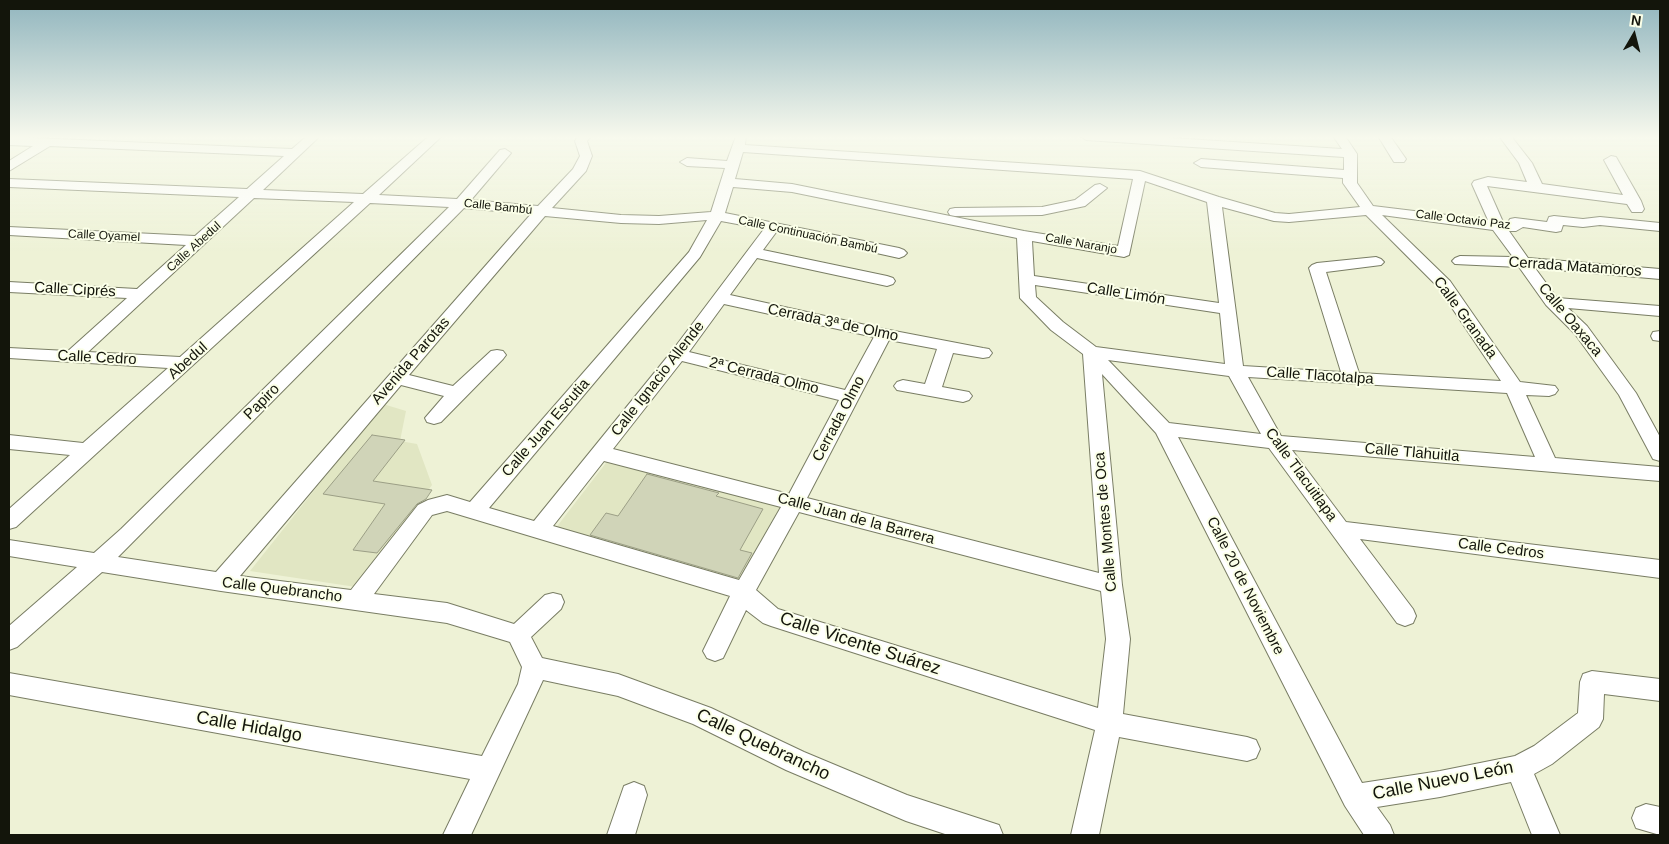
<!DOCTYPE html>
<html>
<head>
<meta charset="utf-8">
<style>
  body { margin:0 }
  #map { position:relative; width:1669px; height:844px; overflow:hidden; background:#eef2d6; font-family:Helvetica,sans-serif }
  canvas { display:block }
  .frame { position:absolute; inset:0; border:10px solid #13150b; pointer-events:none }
  .north { position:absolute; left:1609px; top:10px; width:50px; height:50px; -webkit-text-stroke:4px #fbffe8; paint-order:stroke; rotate:8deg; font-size:14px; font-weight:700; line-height:20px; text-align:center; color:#13150b }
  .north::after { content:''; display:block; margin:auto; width:18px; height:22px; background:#13150b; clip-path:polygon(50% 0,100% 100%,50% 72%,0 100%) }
</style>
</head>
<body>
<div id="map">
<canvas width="1669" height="844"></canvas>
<div class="frame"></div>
<div class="north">N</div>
</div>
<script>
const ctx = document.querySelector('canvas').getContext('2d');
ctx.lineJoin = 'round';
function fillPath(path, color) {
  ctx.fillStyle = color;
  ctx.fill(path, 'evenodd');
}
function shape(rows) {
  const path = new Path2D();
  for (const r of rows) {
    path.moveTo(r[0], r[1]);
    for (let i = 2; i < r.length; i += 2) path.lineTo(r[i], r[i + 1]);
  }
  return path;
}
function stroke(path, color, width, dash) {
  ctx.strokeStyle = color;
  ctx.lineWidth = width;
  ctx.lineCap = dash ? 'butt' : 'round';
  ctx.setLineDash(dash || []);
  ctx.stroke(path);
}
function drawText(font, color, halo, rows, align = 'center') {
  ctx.font = font + ' Helvetica,sans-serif';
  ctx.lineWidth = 4;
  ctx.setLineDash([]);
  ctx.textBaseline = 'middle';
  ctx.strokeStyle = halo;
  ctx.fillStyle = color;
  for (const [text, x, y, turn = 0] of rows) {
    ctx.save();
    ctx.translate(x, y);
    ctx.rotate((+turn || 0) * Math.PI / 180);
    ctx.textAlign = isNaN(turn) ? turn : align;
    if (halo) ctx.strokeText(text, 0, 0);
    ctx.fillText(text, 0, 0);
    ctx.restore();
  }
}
const built = shape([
  [383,404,406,411,400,441,417,444,432,485,356,587,250,571],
  [609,459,780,507,737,582,555,529]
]);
const building = shape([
  [372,435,405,440,373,481,432,490,426,499,417,504,377,553,353,550,385,504,323,494,372,435],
  [647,474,719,493,716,496,763,509,740,550,752,553,738,578,590,535,606,513,618,516,647,474]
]);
const minor = shape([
  [307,136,320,136,263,190,363,194,429,136,442,136,379,195,457,199,500,150,505,149,511,153,471,200,538,206,573,169,580,156,575,141,577,138,579,136,591,136,587,141,592,156,586,171,552,208,621,215,659,216,711,212,725,168,687,166,680,162,687,158,727,161,736,136,746,136,745,145,1140,171,1219,197,1275,213,1289,214,1360,207,1343,183,1343,178,1201,167,1194,163,1201,159,1344,170,1344,157,1086,140,1080,136,1140,136,1342,149,1333,136,1345,136,1357,154,1357,183,1373,206,1488,220,1472,184,1474,181,1488,177,1527,182,1519,163,1499,136,1511,136,1532,163,1542,184,1623,195,1604,160,1611,156,1616,157,1641,201,1644,209,1642,212,1632,212,1627,204,1487,186,1503,222,1508,222,1510,219,1515,218,1547,222,1549,217,1554,216,1583,219,1600,217,1660,223,1660,231,1600,225,1583,227,1563,225,1561,231,1556,232,1523,227,1516,231,1509,231,1528,258,1660,269,1660,279,1535,268,1557,298,1660,306,1660,316,1568,308,1587,326,1636,393,1660,437,1660,461,1653,459,1619,395,1575,334,1546,305,1519,267,1455,264,1452,261,1455,258,1460,256,1513,257,1493,230,1382,215,1450,281,1520,382,1555,386,1558,390,1555,394,1549,396,1526,395,1555,458,1660,467,1660,481,1292,450,1346,522,1660,560,1660,578,1360,539,1413,609,1416,616,1413,623,1405,626,1397,623,1269,448,1178,437,1362,783,1440,771,1515,756,1534,746,1578,713,1580,682,1583,674,1592,671,1660,679,1660,701,1604,694,1603,719,1599,727,1552,764,1534,774,1560,835,1532,835,1511,782,1440,797,1377,807,1390,825,1394,835,1364,835,1345,806,1156,433,1102,374,1122,585,1130,639,1123,714,1247,737,1256,740,1260,749,1256,758,1247,761,1119,737,1099,835,1071,835,1095,730,771,626,763,623,746,610,723,658,715,661,707,658,703,651,730,596,447,511,432,515,374,594,447,603,514,624,545,595,553,593,561,595,564,602,561,609,531,637,542,658,618,674,711,708,804,752,907,795,999,825,1003,835,948,835,906,821,786,770,693,724,618,696,543,680,471,835,443,835,470,779,9,695,9,673,482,756,518,684,522,667,510,642,447,623,221,591,102,572,17,647,9,650,9,626,77,567,9,556,9,540,94,553,121,529,449,207,370,203,16,527,9,529,9,509,70,455,9,449,9,435,83,443,168,368,9,358,9,348,68,351,127,298,9,292,9,282,137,289,186,245,9,235,9,227,195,236,239,197,9,187,9,179,247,189,284,156,50,146,9,171,9,161,33,146,9,145,9,137,292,149,307,136],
  [743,152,1133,179,1118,246,1024,231,792,184,735,179,743,152],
  [1145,181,1207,202,1219,303,1034,276,1032,241,1124,257,1129,255,1145,181],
  [733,187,792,192,1017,238,1020,298,1051,330,1083,354,1099,573,807,498,889,340,937,349,925,384,903,380,897,382,894,386,897,390,963,402,969,400,972,396,969,392,942,387,953,353,983,358,989,357,992,353,989,349,983,348,884,329,730,295,757,258,887,286,893,284,895,281,893,278,887,276,763,250,777,231,899,258,904,256,907,253,904,250,899,248,725,213,733,187],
  [254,198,354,202,180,357,88,352,254,198],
  [1222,207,1274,221,1289,222,1366,215,1438,287,1501,381,1359,373,1326,272,1381,265,1384,262,1381,259,1376,257,1317,263,1312,265,1309,268,1341,372,1243,366,1222,207],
  [464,208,531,214,216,572,118,557,464,208],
  [545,216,621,223,659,224,707,220,689,252,470,502,447,495,428,500,418,505,351,590,240,576,401,385,444,396,425,418,427,422,434,424,441,422,503,359,506,355,503,351,497,350,491,351,453,386,409,375,545,216],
  [721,221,764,229,672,351,534,521,489,508,700,257,721,221],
  [1035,285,1220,313,1225,364,1096,347,1063,322,1036,297,1035,285],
  [724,304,874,337,845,390,689,352,724,304],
  [1108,360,1229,376,1261,434,1169,423,1108,360],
  [682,361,839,400,789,494,613,449,682,361],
  [1248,377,1507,393,1535,457,1281,436,1248,377],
  [604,461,781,507,739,580,553,526,604,461],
  [799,512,1101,591,1106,639,1098,708,778,609,756,590,799,512],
  [1378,136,1390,136,1406,159,1404,162,1394,162,1378,136],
  [1100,184,1107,188,1085,206,1042,215,955,216,950,215,948,212,950,209,955,208,1042,207,1075,200,1095,185,1100,184],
  [1660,331,1660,341,1653,340,1651,336,1653,332,1660,331],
  [634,782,644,786,647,795,635,835,607,835,624,786,634,782],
  [1646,804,1660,807,1660,835,1636,828,1632,818,1636,808,1646,804]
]);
const farStreetnames = [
  ["Calle Bambú",498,207,6],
  ["Calle Octavio Paz",1463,220,7],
  ["Calle Continuación Bambú",808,235,12],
  ["Calle Oyamel",104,236,3],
  ["Calle Naranjo",1081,244,10],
  ["Calle Abedul",194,247,-42]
];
const streetNames = [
  ["Cerrada Matamoros",1575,267,4],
  ["Calle Ciprés",75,290,3],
  ["Calle Limón",1126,294,9],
  ["Calle Granada",1465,318,54],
  ["Calle Oaxaca",1570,320,50],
  ["Cerrada 3ª de Olmo",833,323,12],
  ["Calle Cedro",97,358,3],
  ["Abedul",188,361,-42],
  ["Avenida Parotas",411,361,-49],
  ["2ª Cerrada Olmo",764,376,14],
  ["Calle Tlacotalpa",1320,376,4],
  ["Calle Ignacio Allende",658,379,-52],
  ["Papiro",262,402,-45],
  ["Cerrada Olmo",839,419,-62],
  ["Calle Juan Escutia",546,428,-49],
  ["Calle Tlahuitla",1412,453,5],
  ["Calle Tlacuitlapa",1301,475,54],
  ["Calle Juan de la Barrera",856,519,15],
  ["Calle Montes de Oca",1106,522,-95],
  ["Calle Cedros",1501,549,7],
  ["Calle 20 de Noviembre",1245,586,63],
  ["Calle Quebrancho",282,590,7]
];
const nearStreetnames = [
  ["Calle Vicente Suárez",860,644,18],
  ["Calle Hidalgo",249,727,10],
  ["Calle Quebrancho",763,745,25],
  ["Calle Nuevo León",1443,781,-11]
];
fillPath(built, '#e1e6c3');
fillPath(building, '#d0d4b8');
stroke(building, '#9c9f86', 1);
stroke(minor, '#797d64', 2);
fillPath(minor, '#fff');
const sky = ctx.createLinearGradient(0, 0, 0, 254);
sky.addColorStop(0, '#91b5be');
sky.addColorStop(0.54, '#f7f9ed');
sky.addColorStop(1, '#f7f9ed00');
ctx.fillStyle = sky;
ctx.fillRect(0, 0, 1669, 254);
drawText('12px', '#13150b', '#fbffe8', farStreetnames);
drawText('15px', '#13150b', '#fbffe8', streetNames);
drawText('18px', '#13150b', '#fbffe8', nearStreetnames);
</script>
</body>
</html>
